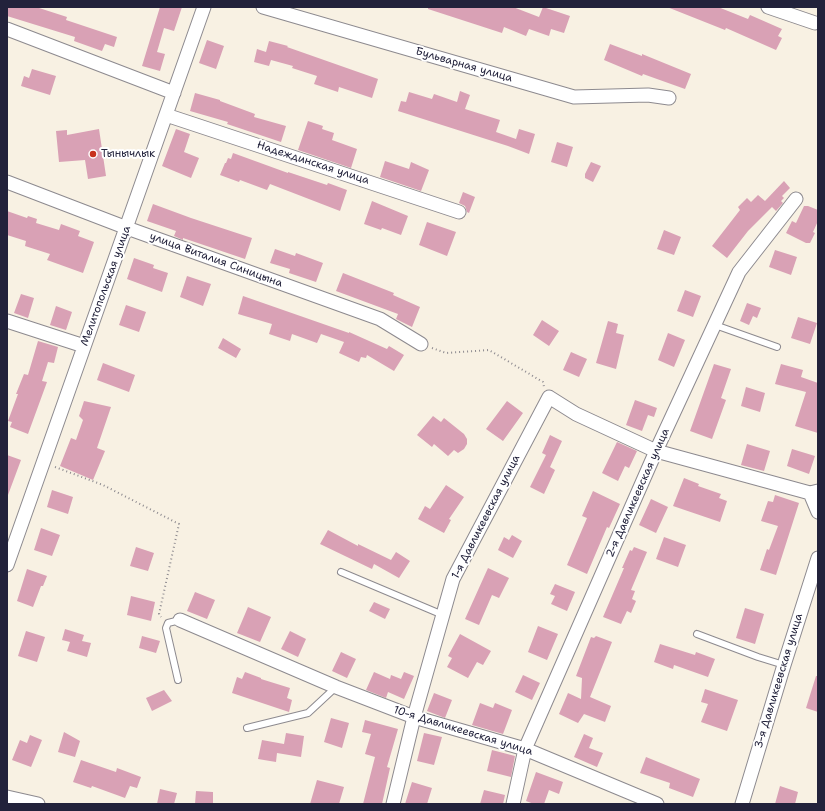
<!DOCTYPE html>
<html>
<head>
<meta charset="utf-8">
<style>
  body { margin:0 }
  #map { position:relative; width:825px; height:811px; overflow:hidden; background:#f8f1e3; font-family:"Shantell Sans",sans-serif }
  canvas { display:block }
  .frame { position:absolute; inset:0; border:8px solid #22223b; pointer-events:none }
</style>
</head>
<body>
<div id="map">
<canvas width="825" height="811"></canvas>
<div class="frame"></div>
</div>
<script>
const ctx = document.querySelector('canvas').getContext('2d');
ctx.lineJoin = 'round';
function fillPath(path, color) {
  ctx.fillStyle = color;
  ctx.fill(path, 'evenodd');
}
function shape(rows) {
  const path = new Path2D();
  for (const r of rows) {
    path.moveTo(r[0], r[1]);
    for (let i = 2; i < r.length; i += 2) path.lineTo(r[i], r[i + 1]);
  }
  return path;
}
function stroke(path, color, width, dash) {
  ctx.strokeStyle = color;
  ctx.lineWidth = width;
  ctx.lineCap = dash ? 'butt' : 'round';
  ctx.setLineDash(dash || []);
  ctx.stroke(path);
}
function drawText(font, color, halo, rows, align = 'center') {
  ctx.font = font + ' "Shantell Sans",sans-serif';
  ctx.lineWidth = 4;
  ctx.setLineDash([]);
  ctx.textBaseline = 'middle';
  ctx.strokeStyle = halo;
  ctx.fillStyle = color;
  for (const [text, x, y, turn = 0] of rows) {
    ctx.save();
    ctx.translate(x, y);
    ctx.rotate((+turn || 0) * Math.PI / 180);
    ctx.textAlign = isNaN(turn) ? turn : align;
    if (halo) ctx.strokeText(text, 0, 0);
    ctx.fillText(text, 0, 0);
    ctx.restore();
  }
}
const building = shape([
  [7,7,36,7,67,17,66,20,117,37,114,47,105,44,102,51,74,41,75,37,7,16],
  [160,7,182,7,174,31,164,28,157,52,165,54,160,71,142,66],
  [428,7,513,7,539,17,543,7,570,16,564,33,551,29,549,36,529,29,526,36,504,27,502,33,428,9],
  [667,7,718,7,748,19,750,15,782,29,778,36,782,38,776,50,726,28,725,30],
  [207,40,224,46,216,69,199,63],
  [269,41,288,46,287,47,378,79,372,98,339,87,338,92,314,84,317,76,292,68,293,66,271,60,269,66,254,62,257,49,266,52],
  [610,44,642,56,642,54,691,74,685,89,643,74,642,76,604,60],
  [32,69,56,76,50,95,21,86,24,76,29,78],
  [460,91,470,95,465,109,500,120,496,132,516,139,519,129,535,134,529,154,508,146,398,111,401,101,406,102,409,92,432,99,434,94,457,102],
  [195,93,220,100,220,101,255,114,254,117,286,126,281,142,227,124,228,122,190,111],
  [308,121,323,126,322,129,334,133,332,140,357,149,351,168,298,150],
  [99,129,106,176,88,179,85,160,59,162,56,131,67,130,67,135],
  [176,129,190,134,184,152,199,158,191,178,162,166],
  [557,142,573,147,567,167,551,162],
  [233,153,288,173,288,172,327,185,328,183,347,190,340,211,270,184,267,190,240,180,239,182,220,175,225,163,226,163,228,158,231,159],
  [385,161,409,169,411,162,429,170,421,191,380,177],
  [591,162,601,166,593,182,585,178,585,174],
  [784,181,790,188,782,196,784,198,781,201,783,203,776,211,772,207,748,231,727,258,712,246,740,210,738,207,747,198,751,202,758,195,765,201],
  [463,192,475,197,469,213,467,212,465,206,459,203],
  [372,201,408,216,401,235,382,228,381,230,364,224],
  [153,204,191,218,252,238,245,259,183,238,183,240,174,236,176,231,147,221],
  [804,206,808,206,818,210,818,221,813,232,815,233,810,243,806,243,786,233,792,221,796,223],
  [7,211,27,218,28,216,37,219,36,223,59,230,61,224,80,231,78,236,94,242,83,273,47,260,50,254,25,246,26,241,7,235],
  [427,222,456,232,447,256,419,245],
  [664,230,681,237,674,255,657,249],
  [275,249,295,256,296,253,323,263,316,282,289,273,290,269,270,263],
  [775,250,797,257,791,275,769,267],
  [134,258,154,265,153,268,168,273,162,292,127,279],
  [343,273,394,293,393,295,420,307,412,327,396,319,398,314,336,291],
  [187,276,211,284,203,306,180,297],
  [685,290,701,296,693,317,677,311],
  [21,294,34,298,28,318,14,313],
  [243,296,349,333,349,332,387,349,389,346,404,355,394,371,367,355,366,358,361,357,359,362,339,353,344,342,321,334,317,343,292,334,290,341,269,334,272,324,238,314],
  [747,303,761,308,757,318,753,316,749,325,740,321],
  [126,305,146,312,139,332,119,325],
  [56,306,72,312,66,330,50,325],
  [798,317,817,323,810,344,791,338],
  [542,320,559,331,549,346,533,335],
  [608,321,618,324,616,333,624,335,616,369,596,363],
  [668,333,685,340,674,367,658,360],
  [223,338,241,349,236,358,218,348],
  [38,341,58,347,54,363,48,362,42,381,47,382,28,434,10,427,12,422,8,421,18,394,16,394,24,374,28,375],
  [571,352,587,359,579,377,563,370],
  [103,363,135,375,129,392,97,380],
  [714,364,731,369,721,398,726,400,712,439,690,431],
  [781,364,803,370,801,377,818,383,818,433,795,426,806,392,775,384],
  [746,387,765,393,760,412,741,406],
  [635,400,657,408,654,417,648,415,642,431,626,425],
  [84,401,111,407,97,448,105,451,93,480,60,466,71,438,76,440,83,420,79,416],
  [507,401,523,413,503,441,486,429],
  [433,416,441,422,444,418,464,434,467,439,467,444,464,449,458,453,454,450,448,456,434,444,432,447,417,435],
  [550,435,562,441,550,467,555,470,544,494,530,487,546,455,542,453],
  [617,442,637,451,629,468,625,466,618,481,602,473],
  [747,444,770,451,764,471,741,465],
  [792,449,815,456,809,474,787,466],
  [7,455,21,460,8,495,7,495],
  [684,478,699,484,698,486,721,494,719,498,727,501,720,522,673,506],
  [446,485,464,497,449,519,451,520,444,533,418,519,425,506,430,509],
  [52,490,73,497,68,514,47,507],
  [593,491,620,504,609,528,607,527,587,574,567,565,587,518,582,516],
  [775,495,799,503,776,575,760,570,767,549,769,550,778,526,761,521,768,501,773,502],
  [651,499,668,507,656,533,639,525],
  [41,528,60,535,52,556,34,550],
  [328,530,358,546,358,544,391,560,396,552,410,561,399,578,374,564,372,569,320,544],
  [512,535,522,541,513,558,498,550,504,537,509,540],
  [664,537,686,545,678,567,656,559],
  [136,547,154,553,148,571,130,566],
  [634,547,647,552,631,590,635,591,632,599,636,601,631,613,627,611,621,624,603,617,624,568,622,568,630,550,632,551],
  [488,568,509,578,499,598,492,595,479,625,465,619],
  [27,569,47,576,43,586,41,586,33,607,17,601],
  [555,584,575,592,567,611,551,604,555,596,550,594],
  [195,592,215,600,207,619,187,611],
  [131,596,155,602,151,621,127,615],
  [374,602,390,609,385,619,369,611],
  [248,607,271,617,260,642,237,633],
  [745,608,764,614,755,644,736,638],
  [538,626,558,634,547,660,528,652],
  [65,629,84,635,82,641,91,643,87,657,67,651,70,642,62,640],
  [26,631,45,637,37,662,18,656],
  [290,631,306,639,298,657,281,649],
  [460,634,491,651,483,665,477,662,468,678,447,667,452,658,448,656],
  [142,636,160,641,156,653,139,648],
  [596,636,612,642,590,697,611,706,605,722,584,714,578,723,559,714,568,693,581,699,582,678,576,676,591,637,594,638],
  [660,644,695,655,696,652,715,659,708,677,674,665,673,669,654,662],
  [341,652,356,659,347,678,332,671],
  [245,672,261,678,261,679,290,688,287,698,292,700,289,712,232,693,237,677,242,679],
  [374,672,390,679,391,675,401,679,404,672,414,676,404,699,388,692,386,698,366,690],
  [523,675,540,683,532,700,515,692],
  [816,676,818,676,818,712,806,708],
  [705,689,738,700,727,731,701,722,708,704,701,702],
  [164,690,172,701,152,711,146,698],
  [434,693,452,700,445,718,427,711],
  [480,703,493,708,495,703,512,710,503,734,472,725],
  [331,718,349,723,342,748,324,742],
  [365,720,398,729,387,767,390,768,382,804,363,804,375,757,365,754,371,734,362,732],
  [64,732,80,741,75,757,58,752],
  [286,733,304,736,301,757,277,753,276,762,258,759,262,740,284,744],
  [424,733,442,737,434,765,417,761],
  [584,734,593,738,589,748,603,753,597,767,574,757],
  [30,735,42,740,31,767,12,760,20,740,27,743],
  [492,750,515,756,511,777,487,771],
  [646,757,700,779,693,797,669,788,670,783,640,773],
  [81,760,116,772,117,768,141,777,137,788,130,786,125,798,92,786,91,788,73,782],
  [536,772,563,782,559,794,549,790,544,804,534,804,526,801],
  [317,780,344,787,339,804,310,804],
  [412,782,432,788,427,804,405,804],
  [780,786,798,792,795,804,775,804],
  [160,789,177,793,174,804,157,804],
  [484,790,505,795,503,804,480,804],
  [196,791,213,792,213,804,195,804]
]);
const path = shape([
  [432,348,446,353,489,350,543,382,544,387],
  [55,467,103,485,179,524,159,614,161,617]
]);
const lane = shape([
  [715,325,777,347],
  [341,572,443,615],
  [697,634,758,657,784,665],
  [178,680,166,628,168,623,180,620],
  [247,728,308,713,336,687]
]);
const street = shape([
  [263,7,574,97,648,95,669,98],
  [768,7,815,23],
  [7,29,174,93],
  [166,115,459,212],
  [7,182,127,228,380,319,421,344],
  [7,321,84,346],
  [810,493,818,512],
  [7,565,204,7],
  [180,620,336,687,414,717,525,749,657,804],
  [7,797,38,804],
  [393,804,414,717,453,579,549,397,576,414,656,451,810,493,818,491],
  [513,804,525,749,656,451,739,272,796,199],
  [742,804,784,665,818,558]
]);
const markers = [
  [93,154,4,"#c8321e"]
];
const streetNames = [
  ["Бульварная улица",464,65,16],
  ["Надеждинская улица",313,163,18],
  ["улица Виталия Синицына",216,260,20],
  ["Мелитопольская улица",106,286,-70],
  ["2-я Давликеевская улица",638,493,-66],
  ["1-я Давликеевская улица",486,517,-63],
  ["3-я Давликеевская улица",779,681,-73],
  ["10-я Давликеевская улица",463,731,17]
];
const poiNames = [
  ["Тынычлык",101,154]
];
fillPath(building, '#d9a1b5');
stroke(lane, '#8d8a8f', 8);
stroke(street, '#8d8a8f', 15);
stroke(path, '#8d8a8f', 2, [1, 3]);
stroke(lane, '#fff', 6);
stroke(street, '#fff', 13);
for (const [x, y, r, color] of markers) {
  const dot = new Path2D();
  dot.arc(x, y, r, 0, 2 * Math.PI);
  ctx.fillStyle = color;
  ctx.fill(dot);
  stroke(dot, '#fff', 1.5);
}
drawText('11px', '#22223b', '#fff', streetNames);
drawText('11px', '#22223b', '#fff', poiNames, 'left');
</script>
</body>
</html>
